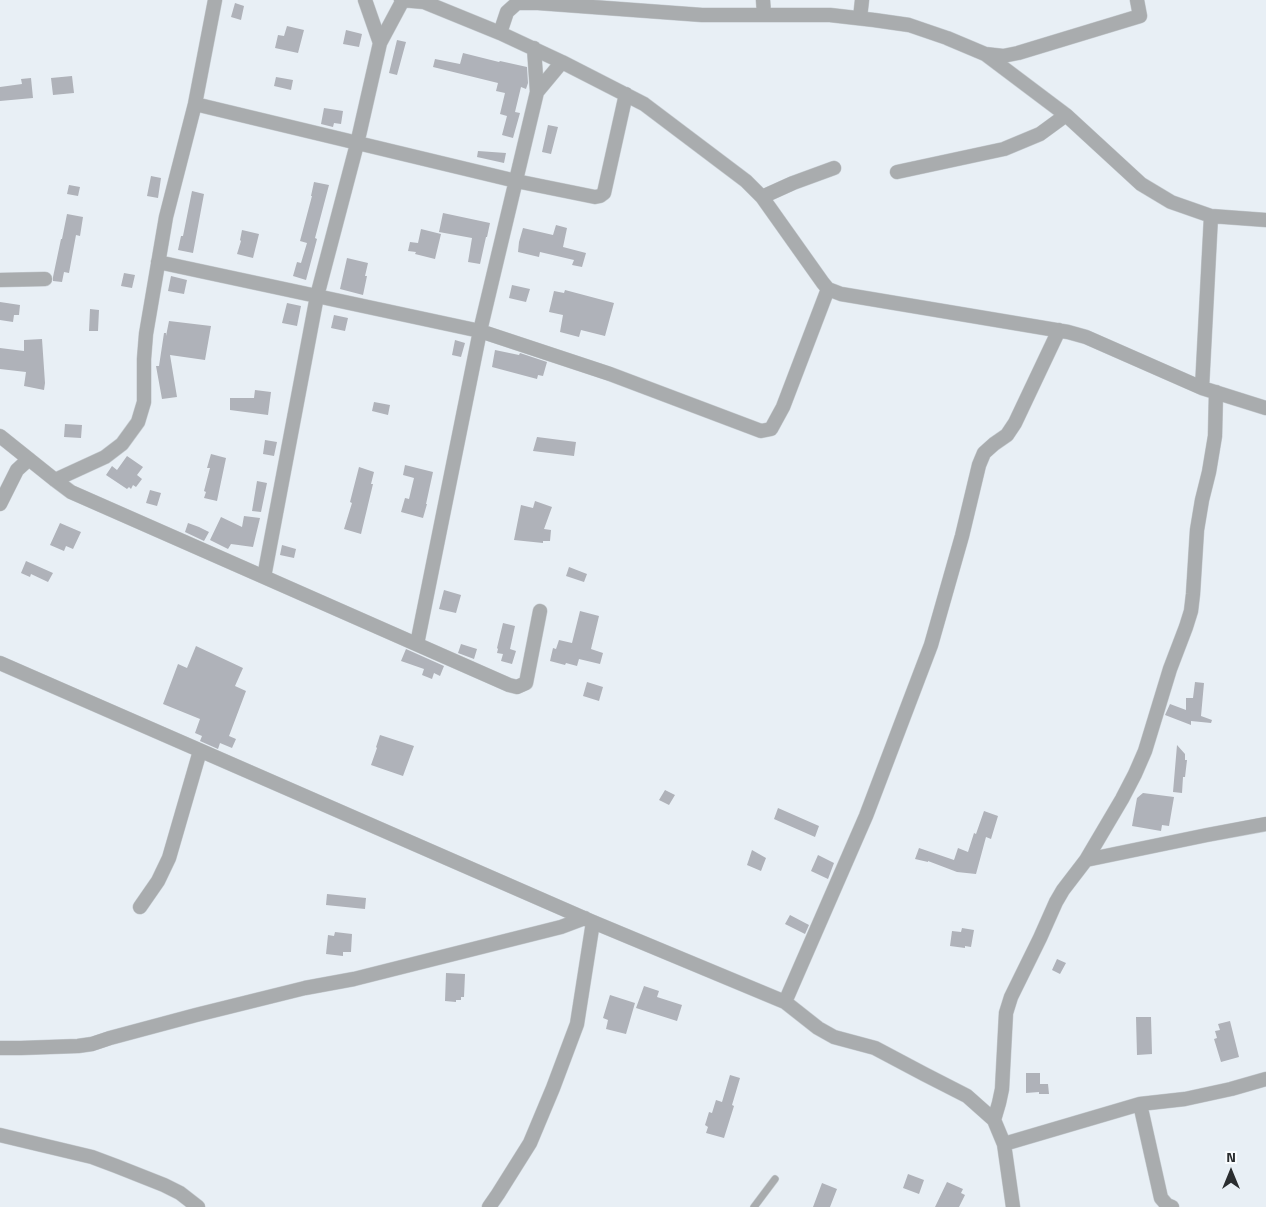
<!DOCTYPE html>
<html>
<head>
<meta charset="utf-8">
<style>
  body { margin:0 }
  #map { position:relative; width:1266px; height:1207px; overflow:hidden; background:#e8eff5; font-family:"Titillium Web",sans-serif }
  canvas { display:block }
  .north { position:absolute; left:1206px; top:1147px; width:50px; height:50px; -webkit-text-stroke:4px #f9fcfe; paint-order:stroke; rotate:0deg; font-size:14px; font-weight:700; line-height:20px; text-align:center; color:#2a2d2f }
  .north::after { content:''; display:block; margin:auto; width:18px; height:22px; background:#2a2d2f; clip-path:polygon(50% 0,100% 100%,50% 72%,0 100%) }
</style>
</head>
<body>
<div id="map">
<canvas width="1266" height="1207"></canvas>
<div class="north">N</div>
</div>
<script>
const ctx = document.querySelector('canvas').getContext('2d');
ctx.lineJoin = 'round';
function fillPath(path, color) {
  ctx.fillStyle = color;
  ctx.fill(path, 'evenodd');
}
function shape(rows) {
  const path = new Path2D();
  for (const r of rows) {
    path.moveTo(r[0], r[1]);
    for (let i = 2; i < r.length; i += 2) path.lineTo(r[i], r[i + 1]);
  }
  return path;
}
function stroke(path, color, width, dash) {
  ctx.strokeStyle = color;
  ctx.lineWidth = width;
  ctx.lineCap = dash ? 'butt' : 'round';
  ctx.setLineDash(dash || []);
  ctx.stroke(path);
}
const building = shape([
  [235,3,244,6,241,20,231,17],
  [287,26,304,30,298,53,275,48,278,35,284,36],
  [346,30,362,34,359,47,343,44],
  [397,40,406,42,397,75,389,73],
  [463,53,499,62,500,61,527,67,528,83,526,89,521,87,515,112,520,113,513,138,502,135,507,116,500,114,505,93,496,91,498,83,433,67,435,59,460,64],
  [72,76,74,93,53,95,51,78],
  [276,77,293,80,291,90,274,86],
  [31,78,33,98,0,101,0,87,22,84,21,79],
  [324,108,343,111,341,124,334,123,333,127,321,124],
  [548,125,558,127,551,154,542,152],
  [478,151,506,153,504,163,477,157],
  [151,176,161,178,158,198,147,196],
  [314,182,329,185,315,238,317,239,306,280,293,276,297,262,301,263,307,243,300,241,312,196,311,196],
  [69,185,80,187,78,196,67,194],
  [192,191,204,194,193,253,178,250,181,236,183,236],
  [443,213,490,223,487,237,486,237,480,264,468,262,472,238,439,232],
  [67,214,83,217,80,236,76,235,69,273,64,272,62,282,53,281,53,277,61,239,62,239],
  [556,225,567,228,563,247,586,253,582,267,572,265,574,260,540,252,539,257,518,252,519,242,523,228,553,235],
  [421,229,441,234,435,259,415,254,416,252,408,251,410,242,418,243],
  [242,230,259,234,253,258,237,254,241,241,240,240],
  [347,258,368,263,365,276,367,276,363,295,340,289],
  [124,273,135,275,132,288,121,286],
  [171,276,187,280,184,294,168,291],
  [512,285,530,289,526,302,509,298],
  [565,290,614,303,605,336,581,330,579,337,560,332,563,315,549,312,554,291,564,293],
  [0,302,20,305,19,315,14,315,13,322,0,320],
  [287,303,301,306,297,326,282,323],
  [90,309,99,310,98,331,89,331],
  [334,315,348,318,345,331,331,328],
  [169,321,211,326,205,360,170,355,177,397,162,399,156,366,159,366,164,333,166,333,166,336],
  [42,339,45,383,44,390,24,386,26,372,0,369,0,348,24,351,24,340],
  [455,340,465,343,461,357,452,355],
  [495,350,519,355,520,353,547,362,543,376,538,375,537,379,492,367],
  [255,390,271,392,268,415,230,410,230,398,254,398],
  [374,402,390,405,388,415,372,411],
  [65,424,82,425,81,438,64,437],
  [537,437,576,442,574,456,533,451],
  [265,440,277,442,274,456,263,454],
  [211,454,226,458,217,501,204,498,206,492,204,491,210,468,207,468],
  [127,456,143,467,137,475,142,479,136,487,133,485,131,489,129,487,127,489,106,475,112,466,117,470],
  [405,465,433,472,426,504,427,504,423,518,401,512,405,498,409,499,414,478,403,475],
  [359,467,374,472,371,484,373,484,361,534,344,529,352,503,350,502],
  [257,481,267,483,261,512,252,511],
  [150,490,161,493,157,506,146,503],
  [535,501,552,507,544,529,551,530,550,541,543,541,543,543,514,540,521,505,533,508],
  [244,516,260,518,253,547,231,544,228,549,210,540,221,517,242,527],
  [60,523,81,532,73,549,66,546,64,551,50,545],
  [188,523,199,527,209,532,204,541,185,532],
  [282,545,296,549,294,558,280,555],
  [26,561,53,573,48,582,31,574,30,577,21,573],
  [569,567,587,574,584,582,566,576],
  [444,590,461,595,456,613,439,609],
  [580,611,599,616,591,649,603,653,600,664,579,659,577,666,566,663,565,665,550,661,553,648,556,649,559,640,572,643],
  [503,623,515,626,510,649,516,651,512,664,501,661,503,654,497,653,498,649,497,648],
  [461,644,477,649,474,659,458,653],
  [196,646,243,668,235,686,246,691,229,736,236,739,232,748,220,743,218,749,200,741,202,736,195,733,200,719,163,704,178,664,187,668],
  [406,649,444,666,440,676,434,673,432,679,422,675,424,669,401,661],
  [587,682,603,687,599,701,583,696],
  [1195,682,1204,683,1201,716,1212,720,1211,723,1191,721,1191,725,1165,715,1170,704,1186,710,1186,698,1193,698],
  [380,735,414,746,403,776,371,765,377,748,376,747],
  [1177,745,1185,754,1185,760,1187,760,1185,777,1183,777,1182,793,1173,792],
  [665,790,675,795,669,805,659,800],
  [1143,793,1174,797,1169,826,1162,825,1161,831,1132,826,1137,798],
  [778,808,819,826,815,837,774,819],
  [984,811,998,816,991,839,986,837,976,874,957,872,928,861,928,862,915,859,919,848,954,860,958,848,968,852,974,833,976,834],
  [752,850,766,858,761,871,747,865],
  [818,855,834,863,828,879,811,871],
  [327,894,366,898,365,909,326,905],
  [790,915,809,925,805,934,785,924],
  [962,928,974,930,971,947,965,946,965,948,950,946,952,931,961,932],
  [335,932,352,934,351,952,343,952,343,956,326,954,328,935,334,936],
  [1057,959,1066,963,1060,974,1052,970],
  [446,973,465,974,464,997,461,997,461,1000,456,1000,456,1002,445,1001],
  [644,986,659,991,657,997,682,1005,677,1021,636,1008],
  [610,995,635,1003,626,1034,606,1029,608,1020,603,1018],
  [1136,1017,1151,1017,1152,1054,1137,1055],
  [1230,1021,1239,1057,1221,1062,1214,1039,1217,1038,1215,1031,1220,1030,1218,1024],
  [1026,1073,1040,1073,1040,1084,1048,1084,1049,1094,1039,1094,1039,1092,1026,1093],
  [730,1075,740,1078,732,1105,734,1106,724,1138,706,1133,708,1127,705,1125,709,1112,712,1113,716,1100,722,1102],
  [908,1174,924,1180,919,1194,903,1188],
  [947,1182,963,1189,961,1193,965,1195,959,1207,935,1207],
  [822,1183,837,1189,830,1207,813,1207]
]);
const lane = shape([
  [754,1207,775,1179]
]);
const street = shape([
  [365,0,380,43],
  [401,0,424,2,500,33,562,62,644,104,746,181,762,197,823,283,828,289,841,294,1068,332,1086,337,1202,388,1266,408],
  [763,0,764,14],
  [860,18,862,0],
  [500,33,507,12,517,3,538,3,702,15,830,15,874,20,909,25,947,38,985,54,1003,56,1018,53,1140,16,1137,0],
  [985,54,1066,115,1141,184,1171,202,1211,216,1266,220],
  [537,92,562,62],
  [195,104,516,181,595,197,600,196,604,193,626,94],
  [897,172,1004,149,1040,134,1066,115],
  [762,197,793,183,834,168],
  [158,262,480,331,610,374,761,431,771,429,783,407,828,289],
  [0,280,45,279],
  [1202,388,1211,216],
  [0,436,55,480,71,492,264,577,509,685,517,687,526,683,540,611],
  [55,480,105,457,122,444,138,422,144,402,144,359,146,334,166,217,195,104,215,0],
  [0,504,17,470,29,459],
  [264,577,317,296,357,144,380,43,403,0],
  [417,644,480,331,537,92,534,48],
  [0,663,593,922,785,1002,818,1028,834,1037,875,1048,924,1074,967,1096,994,1120,1004,1144,1013,1207],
  [1086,860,1207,835,1266,824],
  [140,907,158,881,169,858,200,751],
  [785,1002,866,816,931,645,962,536,979,465,984,453,994,444,1007,435,1015,423,1059,330],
  [0,1048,21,1048,78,1046,92,1044,110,1038,196,1015,305,988,354,979,561,927,585,918],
  [1140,1104,1161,1198,1167,1205,1172,1207],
  [994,1120,999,1103,1002,1089,1006,1013,1011,997,1040,938,1056,902,1063,890,1086,860,1122,799,1135,774,1145,751,1170,669,1186,627,1191,611,1193,594,1197,530,1202,500,1209,472,1215,436,1216,392],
  [0,1135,92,1157,116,1166,164,1185,180,1193,198,1207],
  [1004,1144,1140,1104,1185,1099,1231,1089,1266,1079],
  [489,1207,498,1194,530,1143,553,1088,577,1024,593,922]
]);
fillPath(building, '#afb2b9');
stroke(lane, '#c6ccd1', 8);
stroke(street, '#c6ccd1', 15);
stroke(lane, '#a9acae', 7);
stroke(street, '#a9acae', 14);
</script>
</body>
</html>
